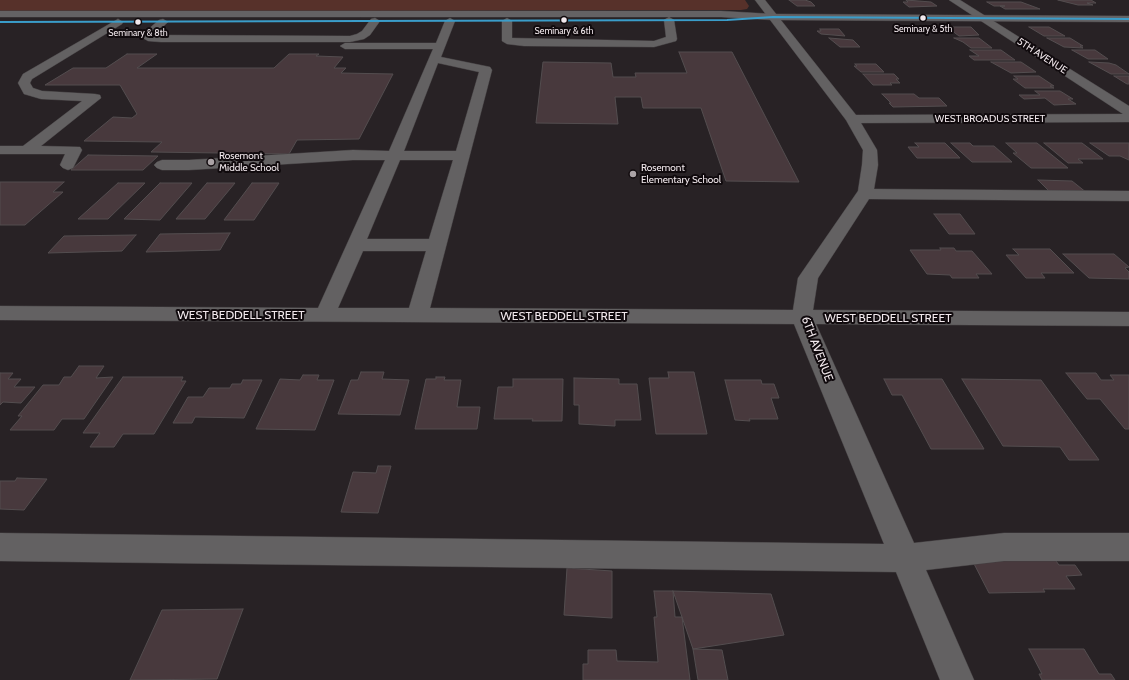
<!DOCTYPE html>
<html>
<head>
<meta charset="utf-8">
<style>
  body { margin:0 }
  canvas { display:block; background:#282225 }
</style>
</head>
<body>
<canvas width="1129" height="680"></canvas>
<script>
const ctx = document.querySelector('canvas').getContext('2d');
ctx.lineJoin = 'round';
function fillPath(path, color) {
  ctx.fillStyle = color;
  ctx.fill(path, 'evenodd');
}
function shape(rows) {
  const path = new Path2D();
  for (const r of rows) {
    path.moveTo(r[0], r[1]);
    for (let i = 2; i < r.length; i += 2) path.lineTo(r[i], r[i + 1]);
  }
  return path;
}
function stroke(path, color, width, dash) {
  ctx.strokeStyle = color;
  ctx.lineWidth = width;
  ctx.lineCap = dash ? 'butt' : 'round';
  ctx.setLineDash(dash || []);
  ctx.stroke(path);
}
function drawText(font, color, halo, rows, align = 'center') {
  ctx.font = font + ' Cabin,sans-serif';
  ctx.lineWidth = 4;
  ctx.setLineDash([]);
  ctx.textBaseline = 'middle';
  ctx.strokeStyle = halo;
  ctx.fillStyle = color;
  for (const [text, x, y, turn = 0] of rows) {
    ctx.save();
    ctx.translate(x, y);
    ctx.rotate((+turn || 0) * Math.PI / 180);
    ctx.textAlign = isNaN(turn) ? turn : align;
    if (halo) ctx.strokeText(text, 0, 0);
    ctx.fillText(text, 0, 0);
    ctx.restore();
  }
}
const green = shape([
  [0,0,745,0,749,6,747,9,741,10,0,12]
]);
const building = shape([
  [789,0,805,0,811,2,815,6,797,6,789,0],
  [906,0,931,2,937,6,909,7,903,2,908,2,906,0],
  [1058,0,1091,0,1096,3,1087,3,1093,5,1078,5,1058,0],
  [987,2,1021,2,1040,9,1005,9,1000,6,1005,6,994,6,987,2],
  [943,27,971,27,979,35,959,36,951,30,947,30,943,27],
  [1029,27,1049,27,1065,36,1044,36,1029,27],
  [820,29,839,29,845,36,821,34,817,31,821,31,820,29],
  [829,38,853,40,860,47,840,47,829,38],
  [954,38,979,38,992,48,971,48,963,42,954,38],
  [1047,38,1070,38,1083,46,1080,46,1083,48,1064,47,1047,38],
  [970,50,1001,50,1015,60,974,60,969,56,979,56,970,50],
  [1072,50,1095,50,1108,59,1088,59,1072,50],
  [679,52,732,52,799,182,726,181,701,108,643,108,641,97,615,97,618,124,536,123,543,62,611,63,613,77,636,77,635,73,687,73,679,52],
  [127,54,157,54,137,68,274,68,289,54,319,54,316,56,343,57,334,68,346,68,341,73,393,74,359,139,297,140,289,154,151,152,162,142,84,141,113,117,132,118,137,114,120,85,45,85,73,68,106,68,127,54],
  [991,62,1021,62,1036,72,1011,73,991,62],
  [1089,62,1109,63,1116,65,1129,74,1111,74,1089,62],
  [855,64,876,64,884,72,861,72,854,66,857,66,855,64],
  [863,74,894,74,899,79,896,79,900,83,890,83,892,85,873,85,863,74],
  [1014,76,1039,76,1054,86,1050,86,1054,88,1025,88,1013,79,1018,79,1014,76],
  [1114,76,1129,76,1129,84,1127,84,1114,76],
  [1035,91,1060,91,1073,99,1068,99,1076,104,1054,105,1045,98,1024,99,1019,95,1040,95,1035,91],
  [882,94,914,94,919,98,939,98,947,106,893,107,889,103,891,103,882,94],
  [915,143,945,143,960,158,917,158,908,147,919,147,915,143],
  [951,143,970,143,973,146,994,146,1012,162,972,162,951,143],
  [1006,143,1037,143,1068,168,1031,168,1013,153,1017,153,1006,143],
  [1044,143,1082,143,1103,159,1078,159,1083,163,1068,163,1044,143],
  [1090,143,1129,143,1129,160,1120,156,1109,156,1090,143],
  [88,155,158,156,143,170,71,170,88,155],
  [1038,180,1072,181,1087,193,1051,193,1038,180],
  [64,182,53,192,63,192,25,225,0,225,0,182,64,182],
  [118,183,145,183,108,219,78,219,118,183],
  [160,183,192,183,160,220,124,219,160,183],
  [207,183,235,183,205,219,176,219,207,183],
  [252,183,279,183,254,220,224,220,252,183],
  [934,214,960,214,975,234,949,234,934,214],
  [230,233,220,250,146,252,160,234,230,233],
  [136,235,122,251,48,253,64,236,136,235],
  [940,248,954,248,956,251,972,251,992,274,976,274,979,278,952,278,950,275,927,274,910,250,941,250,940,248],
  [1013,249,1050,249,1074,273,1041,273,1045,278,1026,278,1006,255,1019,255,1013,249],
  [1063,254,1114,254,1129,267,1125,268,1129,272,1129,279,1089,278,1063,254],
  [79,366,104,366,96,378,113,377,84,419,62,419,54,430,10,430,22,416,18,416,43,385,59,385,64,377,71,377,79,366],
  [361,372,384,372,382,379,409,380,400,415,338,414,351,380,358,380,361,372],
  [668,372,694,372,707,434,656,434,649,378,669,378,668,372],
  [0,373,13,373,8,379,21,379,14,387,35,387,21,403,3,402,0,405,0,373],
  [1066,373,1096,373,1101,380,1114,380,1110,375,1129,375,1129,429,1125,429,1100,399,1087,399,1066,373],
  [303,375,319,375,317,380,334,380,315,430,256,429,280,379,300,380,303,375],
  [123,377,183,377,181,381,186,381,154,434,123,434,114,447,90,447,100,433,83,433,123,377],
  [436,377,445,377,444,380,461,380,457,407,480,407,477,429,415,429,426,379,436,379,436,377],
  [574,378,619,379,619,384,637,384,641,420,615,420,615,426,579,424,579,405,574,405,574,378],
  [513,379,563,379,562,421,532,421,533,419,494,419,498,387,513,387,513,379],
  [884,379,942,379,984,449,931,449,902,395,892,395,884,379],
  [962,379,1041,380,1099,460,1069,460,1060,447,1003,446,962,379],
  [243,380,262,380,244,418,195,417,192,423,173,423,188,397,203,397,209,388,230,388,232,384,241,384,243,380],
  [725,380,761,380,762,384,774,384,779,398,771,398,778,419,749,419,750,421,735,420,725,380],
  [378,466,391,466,378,513,341,512,353,472,376,473,378,466],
  [17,478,47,479,24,510,0,509,0,481,15,481,17,478],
  [970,556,1053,557,1059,565,1075,565,1082,575,1066,576,1075,589,1043,589,1045,592,989,593,970,556],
  [567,568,612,571,612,618,564,615,567,568],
  [654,591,673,591,675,617,682,617,690,680,583,680,583,664,588,664,588,650,616,650,617,661,658,662,654,617,657,617,654,591],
  [673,591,771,594,784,635,693,649,673,591],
  [243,609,217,679,130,680,162,610,243,609],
  [693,649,722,650,728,680,698,680,693,649],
  [1029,649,1084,649,1099,674,1111,674,1115,680,1042,680,1039,674,1042,674,1029,649]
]);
const minor = shape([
  [755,0,765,0,856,115,1123,114,949,0,960,0,1129,106,1129,122,861,123,877,150,878,165,874,189,1129,191,1129,201,869,199,818,278,813,310,1129,312,1129,326,816,324,914,543,1004,533,1129,533,1129,561,1004,561,926,570,974,680,940,680,896,572,0,561,0,533,884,544,794,324,0,320,0,306,318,308,385,160,353,160,189,170,162,170,157,168,154,165,157,162,162,160,189,160,353,150,389,151,433,49,345,49,340,46,345,43,436,43,445,21,450,18,455,21,441,57,490,67,492,70,430,308,793,310,798,278,858,191,862,165,863,150,846,120,755,0],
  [438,63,479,72,456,151,404,151,438,63],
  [400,160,453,160,429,239,367,239,400,160],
  [363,251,426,251,409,308,338,308,363,251],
  [669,17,674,20,677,39,676,41,654,47,524,46,507,44,502,41,502,21,507,18,512,21,512,38,654,41,666,37,664,20,669,17],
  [375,18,380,21,370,35,364,39,350,42,161,42,148,41,143,38,145,32,159,20,163,19,168,22,154,35,350,36,357,34,362,31,371,19,375,18],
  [118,19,123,22,122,24,32,79,30,83,33,88,42,91,95,94,100,95,101,98,41,146,80,147,82,150,73,168,68,170,63,168,60,165,65,154,0,154,0,146,23,146,82,101,41,99,24,94,18,83,23,74,118,19]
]);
const major = shape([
  [0,11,721,11,773,14,1129,16,1129,22,773,20,721,17,0,17,0,11]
]);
const bus1 = shape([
  [0,22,727,20,773,17,1129,19]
]);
const markers = [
  [923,18,3.5,"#f1e8ec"],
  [564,20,3.5,"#f1e8ec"],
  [138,22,3.5,"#f1e8ec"],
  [211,162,4,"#aba3a6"],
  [633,174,4,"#aba3a6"]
];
const farBusnames = [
  ["Seminary & 5th",923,29],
  ["Seminary & 6th",564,31],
  ["Seminary & 8th",138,33]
];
const farStreetnames = [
  ["5TH AVENUE",1042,56,33],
  ["WEST BROADUS STREET",990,119]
];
const farPoinames = [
  ["Rosemont",219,156],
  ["Middle School",219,168],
  ["Rosemont",641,168],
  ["Elementary School",641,180]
];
const streetNames = [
  ["WEST BEDDELL STREET",241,315],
  ["WEST BEDDELL STREET",564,316],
  ["WEST BEDDELL STREET",888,318],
  ["6TH AVENUE",817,349,69]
];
fillPath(green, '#57312a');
fillPath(building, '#48393d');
stroke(building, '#534d4f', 1);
stroke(minor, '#433f41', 1);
stroke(major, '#433f41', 1);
fillPath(minor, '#636162');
fillPath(major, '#646264');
stroke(bus1, '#3a9dca', 2);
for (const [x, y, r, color] of markers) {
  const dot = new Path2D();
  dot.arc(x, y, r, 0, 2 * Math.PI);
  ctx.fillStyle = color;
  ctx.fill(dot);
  stroke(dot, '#100a0d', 1.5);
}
drawText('9px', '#f1e8ec', '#100a0d', farBusnames);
drawText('10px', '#f1e8ec', '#100a0d', farStreetnames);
drawText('10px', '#f1e8ec', '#100a0d', farPoinames, 'left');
drawText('12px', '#f1e8ec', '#100a0d', streetNames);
</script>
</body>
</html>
